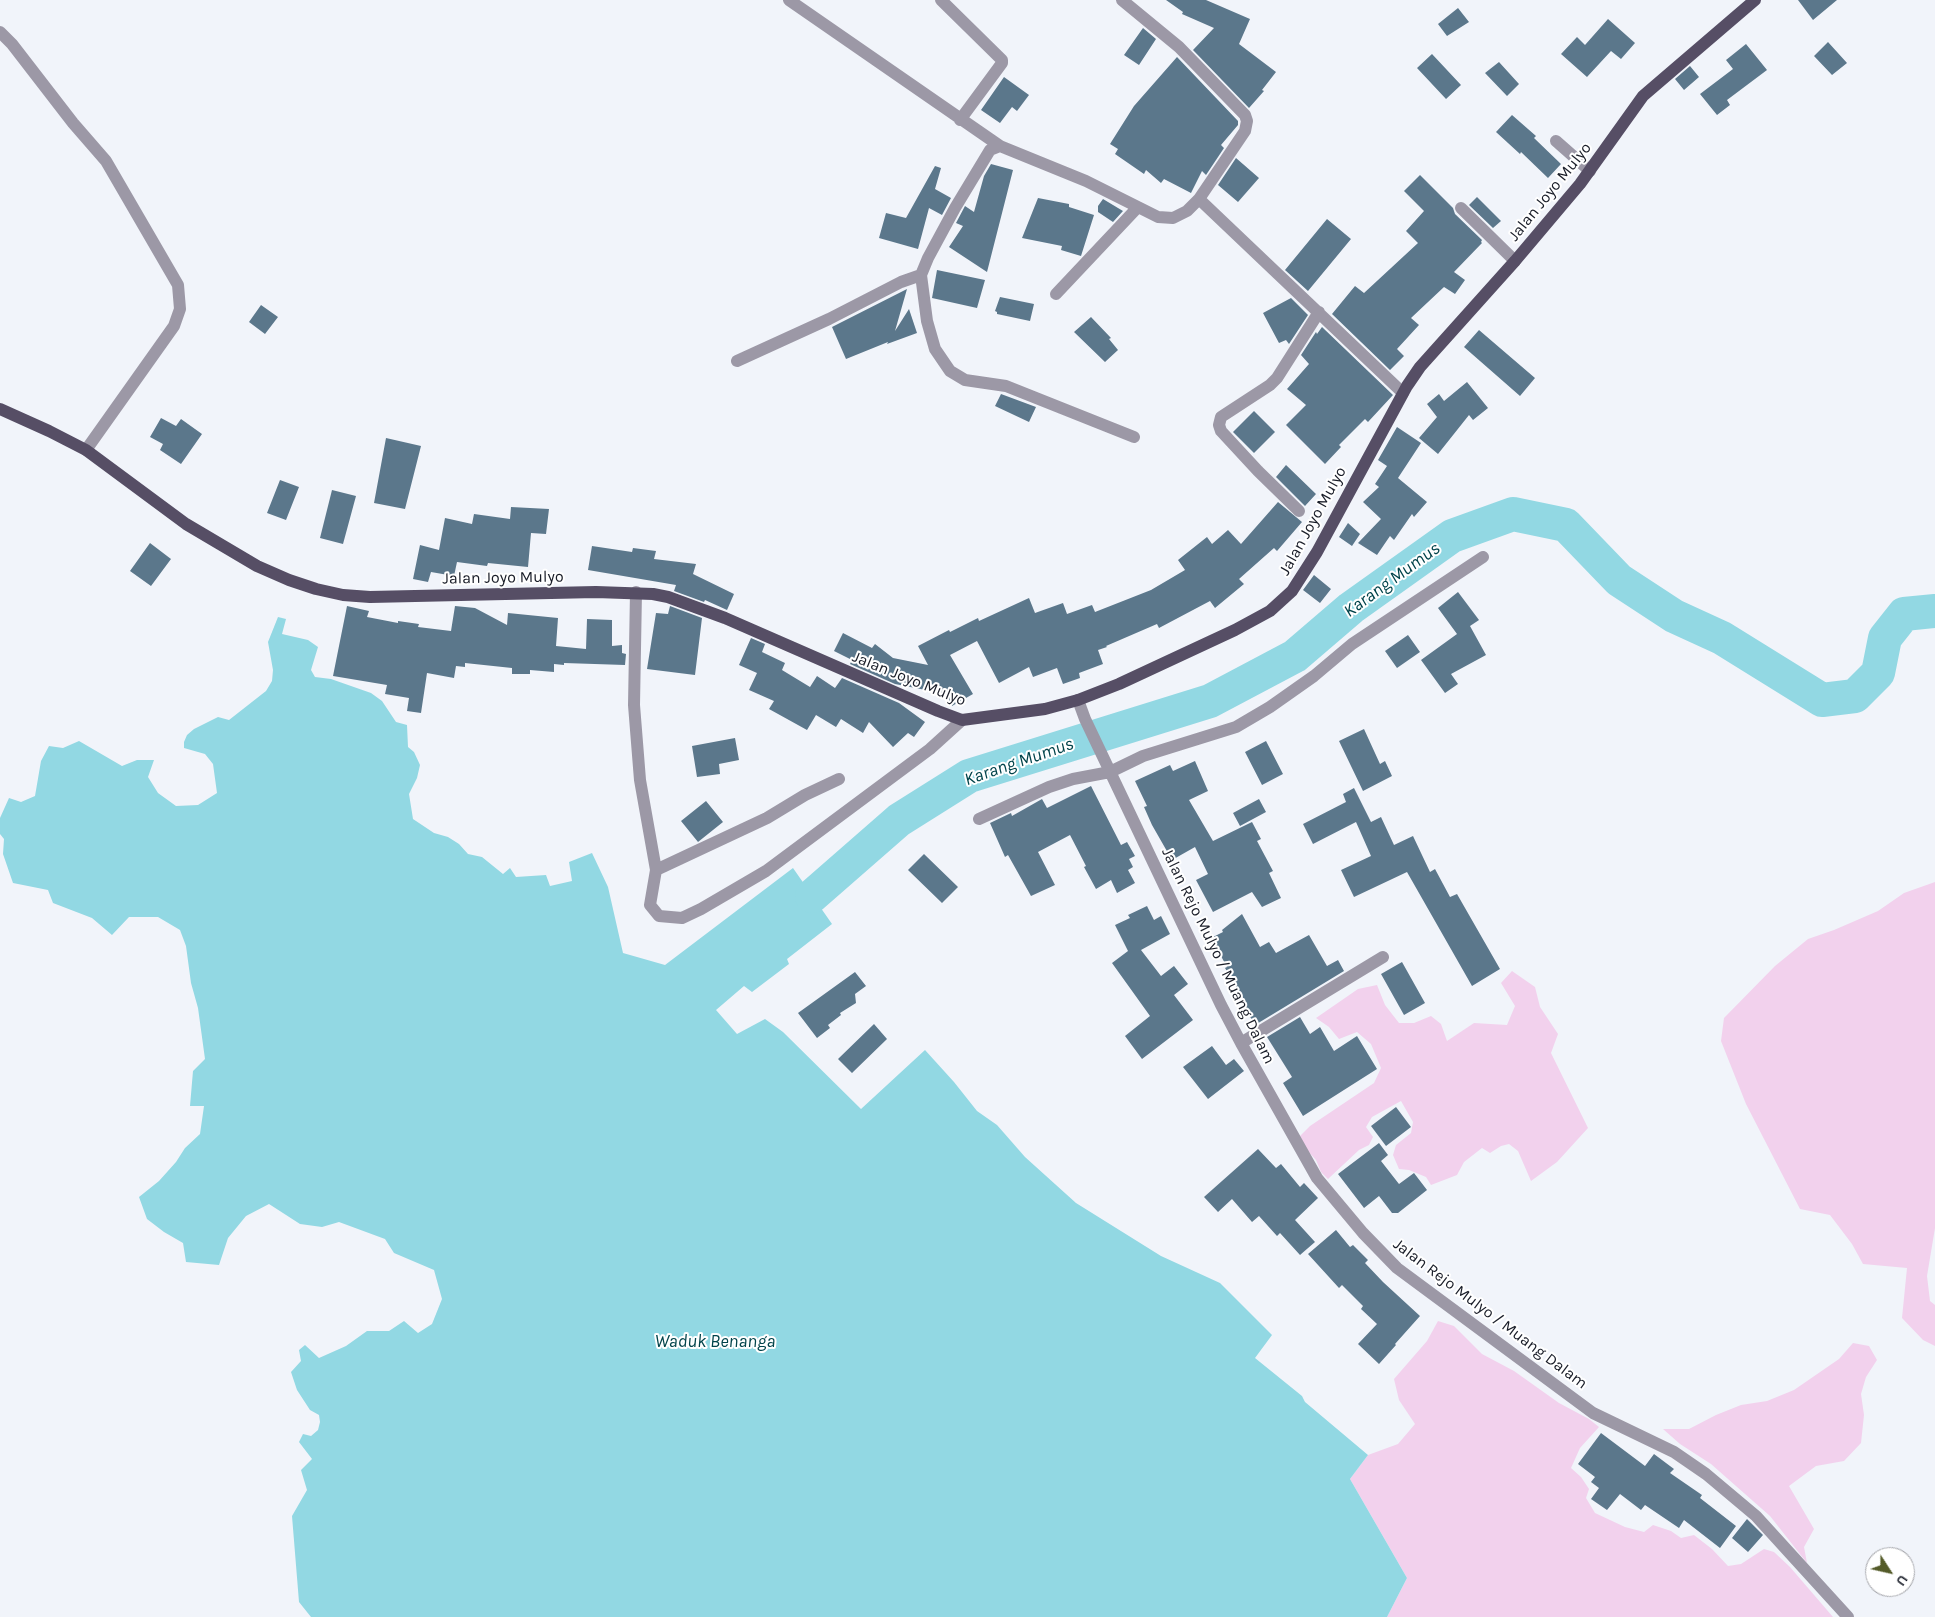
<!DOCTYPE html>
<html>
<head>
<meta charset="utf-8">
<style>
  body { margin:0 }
  #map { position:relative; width:1935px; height:1617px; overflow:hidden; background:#f1f4fa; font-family:Karla,sans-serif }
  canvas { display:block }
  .north { position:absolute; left:1865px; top:1547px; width:50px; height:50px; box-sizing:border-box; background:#fff; border:1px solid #a3a4a9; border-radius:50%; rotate:125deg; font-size:14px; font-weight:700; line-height:20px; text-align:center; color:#181c27 }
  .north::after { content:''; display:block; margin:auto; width:18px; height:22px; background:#545b29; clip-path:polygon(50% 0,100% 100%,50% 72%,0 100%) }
</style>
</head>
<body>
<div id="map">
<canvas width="1935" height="1617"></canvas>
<div class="north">U</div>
</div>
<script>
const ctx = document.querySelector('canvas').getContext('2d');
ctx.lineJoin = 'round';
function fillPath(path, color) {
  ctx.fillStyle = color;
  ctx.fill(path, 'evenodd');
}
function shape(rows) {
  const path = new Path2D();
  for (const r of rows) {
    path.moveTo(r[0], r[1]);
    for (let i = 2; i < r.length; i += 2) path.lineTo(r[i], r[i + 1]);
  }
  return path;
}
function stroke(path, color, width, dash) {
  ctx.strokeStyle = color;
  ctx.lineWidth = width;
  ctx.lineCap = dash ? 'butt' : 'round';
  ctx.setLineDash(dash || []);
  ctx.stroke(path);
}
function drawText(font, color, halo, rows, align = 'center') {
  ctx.font = font + ' Karla,sans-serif';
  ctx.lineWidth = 4;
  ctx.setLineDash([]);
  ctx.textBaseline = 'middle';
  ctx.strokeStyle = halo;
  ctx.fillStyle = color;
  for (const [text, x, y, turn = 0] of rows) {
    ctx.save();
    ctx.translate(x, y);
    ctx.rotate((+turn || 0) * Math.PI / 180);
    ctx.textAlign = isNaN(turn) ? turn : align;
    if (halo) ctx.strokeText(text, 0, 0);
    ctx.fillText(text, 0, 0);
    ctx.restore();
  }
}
const green = shape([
  [1935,882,1935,1228,1927,1276,1930,1301,1935,1305,1935,1346,1923,1340,1902,1318,1907,1268,1863,1264,1852,1244,1830,1215,1800,1209,1746,1104,1721,1041,1724,1018,1775,966,1808,939,1834,930,1878,911,1904,893],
  [1512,971,1535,987,1540,1007,1558,1034,1551,1053,1588,1128,1557,1162,1531,1181,1518,1151,1509,1144,1501,1146,1490,1153,1482,1148,1464,1162,1457,1175,1431,1185,1426,1177,1409,1170,1399,1169,1393,1155,1396,1145,1411,1133,1413,1122,1401,1101,1372,1117,1366,1127,1373,1137,1369,1145,1359,1150,1328,1179,1321,1172,1316,1160,1307,1150,1300,1136,1310,1126,1374,1083,1381,1068,1371,1044,1357,1032,1339,1039,1329,1027,1316,1018,1358,989,1377,985,1385,1005,1399,1023,1414,1023,1431,1016,1441,1024,1447,1041,1474,1023,1507,1025,1515,1006,1501,983],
  [1438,1321,1454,1326,1482,1354,1514,1371,1559,1403,1589,1419,1599,1427,1580,1448,1571,1468,1581,1477,1589,1489,1586,1498,1595,1513,1625,1527,1644,1532,1653,1525,1671,1531,1681,1538,1694,1535,1712,1549,1728,1566,1741,1564,1764,1549,1774,1552,1790,1567,1833,1617,1387,1617,1407,1578,1350,1479,1368,1455,1398,1444,1415,1424,1399,1400,1394,1379,1427,1341],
  [1853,1343,1869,1346,1877,1360,1866,1377,1861,1394,1864,1415,1861,1443,1844,1461,1816,1466,1789,1486,1814,1529,1804,1547,1807,1563,1770,1516,1711,1464,1680,1444,1663,1429,1689,1429,1716,1415,1741,1405,1767,1401,1794,1390,1839,1359]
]);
const water = shape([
  [278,617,286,619,282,634,308,640,318,647,311,670,315,677,331,679,371,693,382,701,396,722,407,725,408,747,414,752,420,765,417,778,409,794,413,819,434,833,448,837,459,844,468,854,482,857,503,874,510,868,516,877,546,875,550,886,572,881,569,862,592,853,608,887,623,953,665,965,793,868,832,924,787,959,789,964,752,992,744,986,716,1010,737,1034,765,1019,783,1032,861,1109,925,1050,954,1082,977,1111,997,1125,1025,1157,1076,1203,1161,1256,1220,1283,1272,1335,1255,1358,1302,1396,1305,1402,1368,1455,1350,1479,1407,1578,1387,1617,311,1617,299,1602,292,1516,307,1490,301,1470,312,1459,299,1442,303,1434,311,1436,318,1430,320,1422,319,1415,310,1410,297,1390,291,1372,301,1361,299,1350,305,1345,319,1358,346,1346,367,1331,389,1331,404,1321,418,1333,432,1324,442,1299,434,1270,394,1253,385,1239,339,1222,322,1227,300,1224,269,1204,246,1216,228,1238,219,1265,186,1262,183,1243,164,1232,147,1219,139,1197,159,1181,176,1162,185,1148,200,1134,204,1106,190,1106,193,1071,205,1059,198,1008,191,983,186,946,180,930,158,917,129,917,112,935,92,918,53,903,48,890,13,883,3,854,4,839,0,834,0,818,9,798,21,802,35,796,41,761,49,746,63,748,79,741,122,766,137,760,154,760,148,777,158,793,176,806,198,805,217,793,213,764,205,754,184,748,184,742,187,735,194,729,218,717,229,720,266,691,272,681,273,670,268,642]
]);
const river = shape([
  [812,896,899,820,969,776,1210,701,1295,656,1351,608,1452,536,1513,514,1566,525,1619,580,1674,616,1722,638,1822,700,1855,696,1878,673,1885,638,1904,614,1935,611]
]);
const building = shape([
  [1166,0,1206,0,1250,19,1239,44,1276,72,1262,90,1264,91,1249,108,1193,50,1214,28,1182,14,1183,12],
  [1798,0,1837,0,1813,20],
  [1458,8,1469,22,1447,36,1438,24],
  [1608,19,1635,43,1621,59,1611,51,1587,77,1561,54,1577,37,1585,45],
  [1143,28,1156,39,1139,65,1124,55],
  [1828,42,1847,63,1832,75,1814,56],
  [1746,44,1767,70,1727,100,1730,105,1717,115,1700,94,1733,69,1726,60],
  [1432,54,1461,85,1446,99,1417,68],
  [1177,57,1238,121,1238,125,1221,145,1224,148,1206,175,1202,171,1191,193,1164,179,1161,183,1146,170,1144,174,1115,154,1118,149,1110,144,1134,106],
  [1499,62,1519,84,1507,96,1485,73],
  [1690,66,1699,77,1684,90,1675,79],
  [1004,77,1029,95,1017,111,1012,107,1000,123,981,110],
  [1512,115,1536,136,1534,138,1561,164,1548,178,1521,152,1520,154,1496,132],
  [1236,158,1259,178,1238,202,1218,185],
  [991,164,1013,170,987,272,949,247,963,226,956,223,965,206,974,212,984,176],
  [935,166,941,168,935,189,951,198,942,215,929,208,918,249,879,238,886,213,906,218],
  [1420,175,1453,208,1455,214,1482,240,1481,242,1482,243,1454,272,1465,280,1455,294,1444,287,1411,318,1419,325,1397,349,1404,356,1390,370,1332,314,1355,286,1364,293,1418,243,1406,231,1424,211,1404,191],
  [1477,197,1501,221,1493,228,1469,205],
  [1038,198,1069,204,1069,207,1094,215,1081,256,1061,250,1062,246,1022,238],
  [1103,199,1123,211,1113,222,1098,212,1098,206],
  [1327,219,1351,239,1308,291,1285,270],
  [937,270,985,280,977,308,932,298],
  [907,289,895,331,909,309,917,333,887,344,888,342,846,359,832,327],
  [1000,297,1034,304,1030,321,997,314,997,312,995,311],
  [1291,298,1308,315,1289,344,1286,340,1279,343,1263,313],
  [261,305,278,317,265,334,249,322],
  [1091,317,1111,338,1109,339,1118,350,1105,362,1074,332],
  [1322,327,1393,395,1368,422,1365,419,1339,445,1341,447,1325,464,1286,425,1306,405,1287,389,1309,364,1301,355,1316,332,1317,334],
  [1479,330,1535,378,1520,396,1464,347],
  [1467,382,1488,408,1473,420,1469,415,1438,454,1419,438,1437,417,1427,404,1439,394,1444,401],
  [1001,394,1036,407,1029,422,995,406],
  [1254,411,1275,432,1254,453,1233,432],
  [161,418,176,426,181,419,202,434,181,464,160,450,163,444,150,437],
  [1397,427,1421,443,1398,478,1427,502,1414,517,1412,514,1394,540,1390,536,1377,555,1358,543,1381,519,1363,502,1379,487,1375,484,1387,466,1378,460],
  [386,438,421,446,405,509,374,503],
  [1286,465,1316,494,1305,506,1276,477],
  [280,480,299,487,286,520,267,513],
  [332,490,356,496,343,544,320,538],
  [1278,502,1302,522,1277,551,1274,548,1239,579,1244,584,1215,608,1210,601,1159,628,1157,624,1106,646,1107,647,1098,650,1103,664,1079,673,1080,678,1063,684,1057,668,1033,677,1029,667,999,683,977,641,950,655,973,694,952,706,946,694,895,684,850,664,852,660,834,651,843,633,872,648,875,644,893,658,928,665,918,646,949,630,950,632,978,618,979,621,1029,598,1035,613,1063,603,1067,614,1092,605,1095,612,1151,590,1185,570,1178,560,1207,537,1212,544,1228,530,1241,544],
  [511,507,549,509,546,534,531,533,528,567,488,563,487,566,457,562,454,576,431,572,428,582,413,579,420,545,439,550,445,518,472,524,474,514,510,519],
  [1348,523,1360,534,1352,546,1339,537],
  [150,543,171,559,151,586,130,571],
  [592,546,632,552,633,548,656,551,654,559,696,564,693,574,734,594,727,610,705,600,704,602,674,591,676,585,588,570],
  [1314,575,1331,589,1320,603,1303,590],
  [1458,592,1479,620,1470,626,1486,655,1451,674,1458,684,1445,693,1421,660,1457,634,1438,608],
  [347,606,369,611,367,617,398,623,398,621,419,624,418,627,451,631,455,606,475,608,507,625,508,613,558,618,556,646,586,649,587,619,612,620,612,646,622,645,622,653,626,654,625,665,564,663,564,665,554,664,554,672,530,670,530,674,512,674,512,668,465,663,465,667,456,666,454,678,427,673,421,713,407,711,409,698,385,694,387,685,333,676],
  [670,606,702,618,695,675,647,669,656,613,668,614],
  [1408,635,1420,652,1397,668,1385,651],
  [751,638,765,644,762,652,785,663,782,670,810,687,817,676,835,688,842,678,899,703,925,722,914,737,908,733,893,747,869,722,863,733,841,719,836,727,816,715,807,730,769,709,774,701,749,690,757,673,739,665],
  [1364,729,1380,764,1385,761,1392,776,1363,791,1339,741],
  [735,738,739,760,719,764,720,774,697,777,692,746],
  [1266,741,1283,774,1262,785,1245,752],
  [1195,761,1208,791,1189,800,1213,841,1252,822,1261,839,1257,841,1273,871,1269,873,1281,898,1262,907,1252,892,1213,912,1196,880,1208,874,1195,847,1172,860,1152,825,1144,807,1147,806,1135,781,1170,765,1173,771],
  [1091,786,1121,845,1127,842,1135,856,1129,859,1133,867,1128,870,1135,883,1117,893,1111,880,1096,889,1084,867,1086,866,1070,835,1038,852,1055,885,1031,896,1008,855,1005,857,990,823,1011,813,1012,816,1042,799,1047,808],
  [1354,788,1371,822,1381,817,1394,845,1413,836,1430,872,1435,869,1450,897,1457,894,1500,969,1472,986,1407,872,1354,897,1341,870,1371,856,1356,822,1313,844,1303,824,1346,802,1343,794],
  [1259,799,1266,812,1240,826,1233,813],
  [706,801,723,822,698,842,681,821],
  [924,854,958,887,942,903,908,870],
  [1147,906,1154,920,1161,916,1170,934,1141,950,1161,976,1174,966,1188,984,1174,995,1193,1020,1142,1059,1125,1036,1150,1016,1112,963,1128,951,1115,925,1130,918,1128,915],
  [1242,914,1260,947,1269,942,1276,953,1309,935,1327,966,1338,960,1344,971,1255,1025,1242,1003,1245,1001,1225,968,1227,967,1211,938,1223,932,1222,930],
  [1402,962,1425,1003,1404,1015,1381,974],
  [855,972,866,986,855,994,856,1003,840,1013,841,1015,828,1025,830,1028,817,1038,798,1013],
  [1300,1017,1310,1034,1320,1027,1334,1051,1357,1036,1377,1069,1303,1116,1283,1083,1292,1077,1267,1037],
  [874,1024,887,1039,852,1073,838,1059],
  [1212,1046,1226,1065,1234,1059,1244,1071,1208,1099,1183,1067],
  [1396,1107,1411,1127,1386,1146,1371,1126],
  [1379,1143,1388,1155,1381,1161,1399,1184,1414,1173,1427,1190,1398,1213,1392,1213,1379,1196,1364,1208,1338,1174],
  [1258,1149,1276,1168,1281,1164,1300,1187,1304,1183,1318,1198,1295,1220,1315,1242,1300,1255,1280,1233,1277,1236,1259,1216,1252,1222,1232,1199,1218,1212,1204,1197],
  [1336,1230,1350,1247,1353,1245,1368,1260,1365,1263,1383,1282,1420,1316,1395,1344,1396,1345,1379,1364,1358,1344,1377,1324,1361,1309,1363,1306,1342,1285,1339,1288,1308,1254],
  [1601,1433,1645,1466,1654,1454,1674,1469,1670,1473,1702,1495,1700,1498,1736,1526,1720,1548,1684,1520,1679,1528,1645,1505,1641,1510,1620,1494,1607,1510,1591,1499,1599,1488,1591,1482,1595,1477,1578,1464],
  [1747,1519,1763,1535,1748,1552,1732,1538]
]);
const minor = shape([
  [789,0,1000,146],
  [941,0,1002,60,1002,63,960,120],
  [1122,0,1179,47,1245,115,1247,121,1245,131,1199,199],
  [0,32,12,44,73,123,106,161,178,285,180,309,174,326,86,450],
  [1556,141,1590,171],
  [1461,208,1515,261],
  [1056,294,1138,207],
  [737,361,829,319,901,282,921,275],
  [1134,437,1006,386,965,380,950,371,935,349,927,321,921,275,928,258,955,208,990,150,1000,146,1086,181,1158,217,1173,218,1187,211,1199,199,1403,393],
  [1299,511,1258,471,1221,431,1219,425,1221,417,1270,385,1277,378,1319,312],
  [636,592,634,705,640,780,656,870,650,905,659,916,682,918,701,909,766,871,930,749,962,720],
  [1078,700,1085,719,1221,1005,1241,1043,1317,1178,1363,1233,1397,1268,1593,1413,1674,1452,1706,1474,1756,1516,1848,1617],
  [979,819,1049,787,1073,779,1110,772,1143,756,1236,727,1270,707,1314,676,1352,644,1483,557],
  [656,870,767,818,805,795,839,779],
  [1241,1043,1383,957]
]);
const major = shape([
  [0,409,49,431,86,450,186,524,257,566,289,580,316,589,343,595,370,597,596,592,653,594,668,597,725,618,938,711,962,720,1045,709,1078,700,1119,684,1235,630,1270,611,1292,591,1317,552,1407,386,1420,367,1515,261,1580,184,1643,96,1755,0]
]);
const streetNames = [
  ["Jalan Joyo Mulyo",1550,192,-51],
  ["Jalan Joyo Mulyo",1313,521,-61],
  ["Jalan Joyo Mulyo",503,578,-1],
  ["Jalan Joyo Mulyo",909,679,22],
  ["Jalan Rejo Mulyo / Muang Dalam",1218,956,64],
  ["Jalan Rejo Mulyo / Muang Dalam",1490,1314,37]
];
const waterNames = [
  ["Karang Mumus",1392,580,-36],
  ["Karang Mumus",1019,762,-19],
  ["Waduk Benanga",715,1342]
];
fillPath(green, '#f2d1ed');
fillPath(water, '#92d8e3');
stroke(river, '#92d8e3', 34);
fillPath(building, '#5b778b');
stroke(minor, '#9c98a6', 12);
stroke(major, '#564e65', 12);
drawText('16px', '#181c27', '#fff', streetNames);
drawText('italic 18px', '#00434a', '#fff', waterNames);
</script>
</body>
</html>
